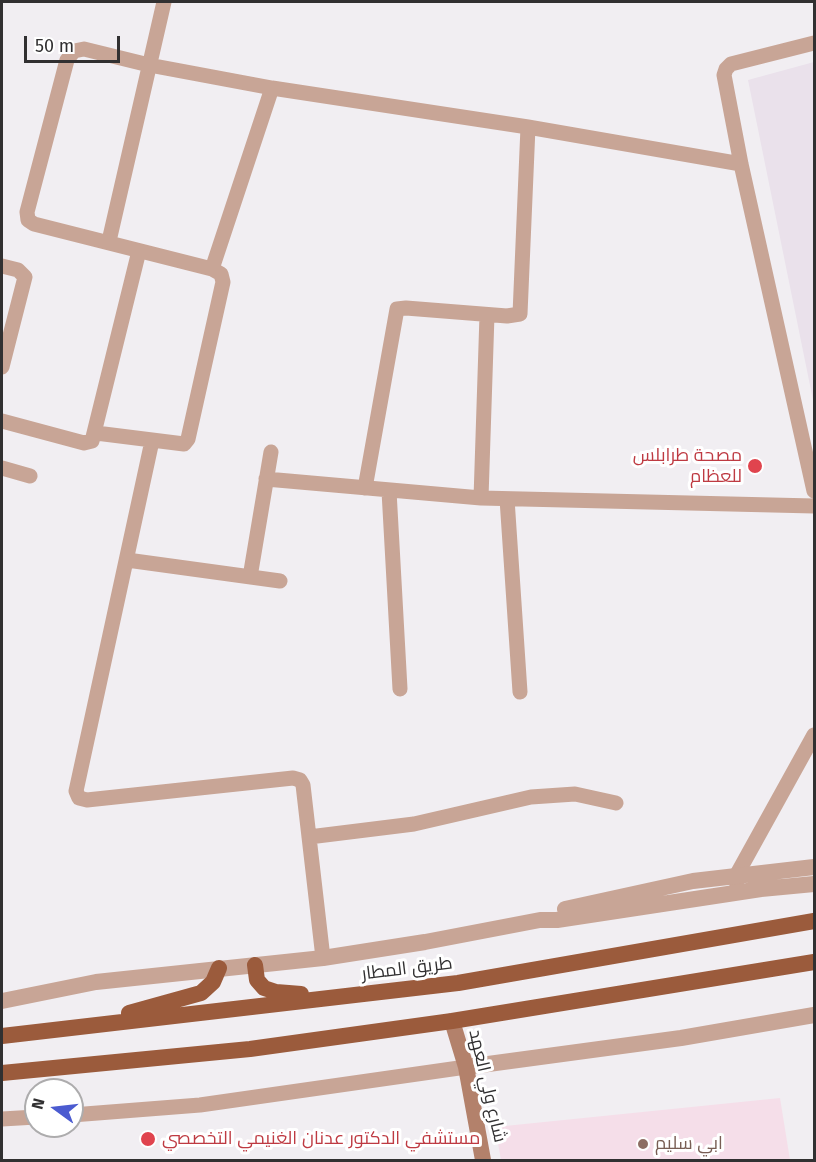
<!DOCTYPE html>
<html>
<head>
<meta charset="utf-8">
<style>
  body { margin:0 }
  #map { position:relative; width:816px; height:1162px; overflow:hidden; background:#f1eef2; font-family:"Fira Sans",sans-serif }
  canvas { display:block }
  .frame { position:absolute; inset:0; border:3px solid #313031; pointer-events:none }
  .north { position:absolute; left:24px; top:1078px; width:60px; height:60px; box-sizing:border-box; background:#fff; border:2px solid #adacad; border-radius:50%; rotate:285deg; font-size:16px; font-weight:700; line-height:24px; text-align:center; color:#313031 }
  .north::after { content:''; display:block; margin:auto; width:21px; height:27px; background:#4b5bd0; clip-path:polygon(50% 0,100% 100%,50% 72%,0 100%) }
  .scale { position:absolute; left:24px; top:36px; width:96px; height:27px; box-sizing:border-box; border:3px solid #313031; border-top:0; padding-left:8px; font-size:18px; line-height:21px; white-space:nowrap; color:#313031; -webkit-text-stroke:4px #fff; paint-order:stroke }
</style>
</head>
<body>
<div id="map">
<canvas width="816" height="1162"></canvas>
<div class="frame"></div>
<div class="north">N</div>
<div class="scale">50 m</div>
</div>
<script>
const ctx = document.querySelector('canvas').getContext('2d');
ctx.lineJoin = 'round';
function fillPath(path, color) {
  ctx.fillStyle = color;
  ctx.fill(path, 'evenodd');
}
function shape(rows) {
  const path = new Path2D();
  for (const r of rows) {
    path.moveTo(r[0], r[1]);
    for (let i = 2; i < r.length; i += 2) path.lineTo(r[i], r[i + 1]);
  }
  return path;
}
function stroke(path, color, width, dash) {
  ctx.strokeStyle = color;
  ctx.lineWidth = width;
  ctx.lineCap = dash ? 'butt' : 'round';
  ctx.setLineDash(dash || []);
  ctx.stroke(path);
}
function drawText(font, color, halo, rows, align = 'center') {
  ctx.font = font + ' "Fira Sans",Cairo,sans-serif';
  ctx.lineWidth = 6;
  ctx.setLineDash([]);
  ctx.textBaseline = 'middle';
  ctx.strokeStyle = halo;
  ctx.fillStyle = color;
  for (const [text, x, y, turn = 0] of rows) {
    ctx.save();
    ctx.translate(x, y);
    ctx.rotate((+turn || 0) * Math.PI / 180);
    ctx.textAlign = isNaN(turn) ? turn : align;
    if (halo) ctx.strokeText(text, 0, 0);
    ctx.fillText(text, 0, 0);
    ctx.restore();
  }
}
const built = shape([
  [814,62,814,405,748,80]
]);
const education = shape([
  [780,1098,790,1160,501,1160,495,1127]
]);
const minor = shape([
  [814,43,731,64,726,69,724,75,741,164,814,491],
  [109,241,164,2],
  [2,266,18,270,25,277,2,367],
  [212,269,272,88],
  [2,421,84,443,92,441,139,251],
  [96,433,184,444,188,439,223,282,221,274,212,269,34,224,28,220,27,212,67,60,74,51,84,49,149,65,272,88,528,127,741,164],
  [152,441,76,791,79,798,87,800,293,778,300,780,303,785,323,958],
  [2,468,30,476],
  [266,479,481,498,814,506],
  [365,488,397,309,406,308,507,316,520,314,528,127],
  [389,491,400,689],
  [481,498,487,315],
  [507,499,520,692],
  [127,560,280,581],
  [250,577,271,452],
  [309,837,414,824,531,797,575,794,616,803],
  [737,886,736,876,814,735],
  [72,1115,200,1105,466,1067],
  [2,1119,36,1117]
]);
const tertiary = shape([
  [565,909,693,881,814,867],
  [2,1001,96,982,323,958,425,942,540,920,557,920,761,889,814,884],
  [466,1067,681,1038,814,1015]
]);
const secondary = shape([
  [452,1021,466,1067,483,1160]
]);
const trunk = shape([
  [255,965,257,980,264,988,276,992,301,994],
  [129,1013,201,993,213,982,219,968],
  [2,1036,458,983,814,921],
  [2,1073,250,1049,452,1021,814,962]
]);
const markers = [
  [755,466,8,"#e0444e"],
  [148,1139,8,"#e0444e"],
  [643,1144,6,"#8d6e63"]
];
const healthNames = [
  ["مصحة طرابلس",742,456],
  ["للعظام",742,477],
  ["مستشفي الدكتور عدنان الغنيمي التخصصي",162,1139,"left"]
];
const streetNames = [
  ["طريق المطار",407,969,-7],
  ["شارع ولي العهد",487,1086,77]
];
const educationNames = [
  ["ابي سليم",655,1144]
];
fillPath(built, '#eae1eb');
fillPath(education, '#f5dee9');
stroke(minor, '#c8a596', 15);
stroke(tertiary, '#c8a596', 16);
stroke(secondary, '#b3816b', 16);
stroke(trunk, '#9b5b3c', 16);
for (const [x, y, r, color] of markers) {
  const dot = new Path2D();
  dot.arc(x, y, r, 0, 2 * Math.PI);
  ctx.fillStyle = color;
  ctx.fill(dot);
  stroke(dot, '#fff', 2);
}
drawText('18px', '#be3a42', '#fff', healthNames, 'right');
drawText('18px', '#313031', '#fff', streetNames);
drawText('18px', '#785e54', '#fff', educationNames, 'left');
</script>
</body>
</html>
